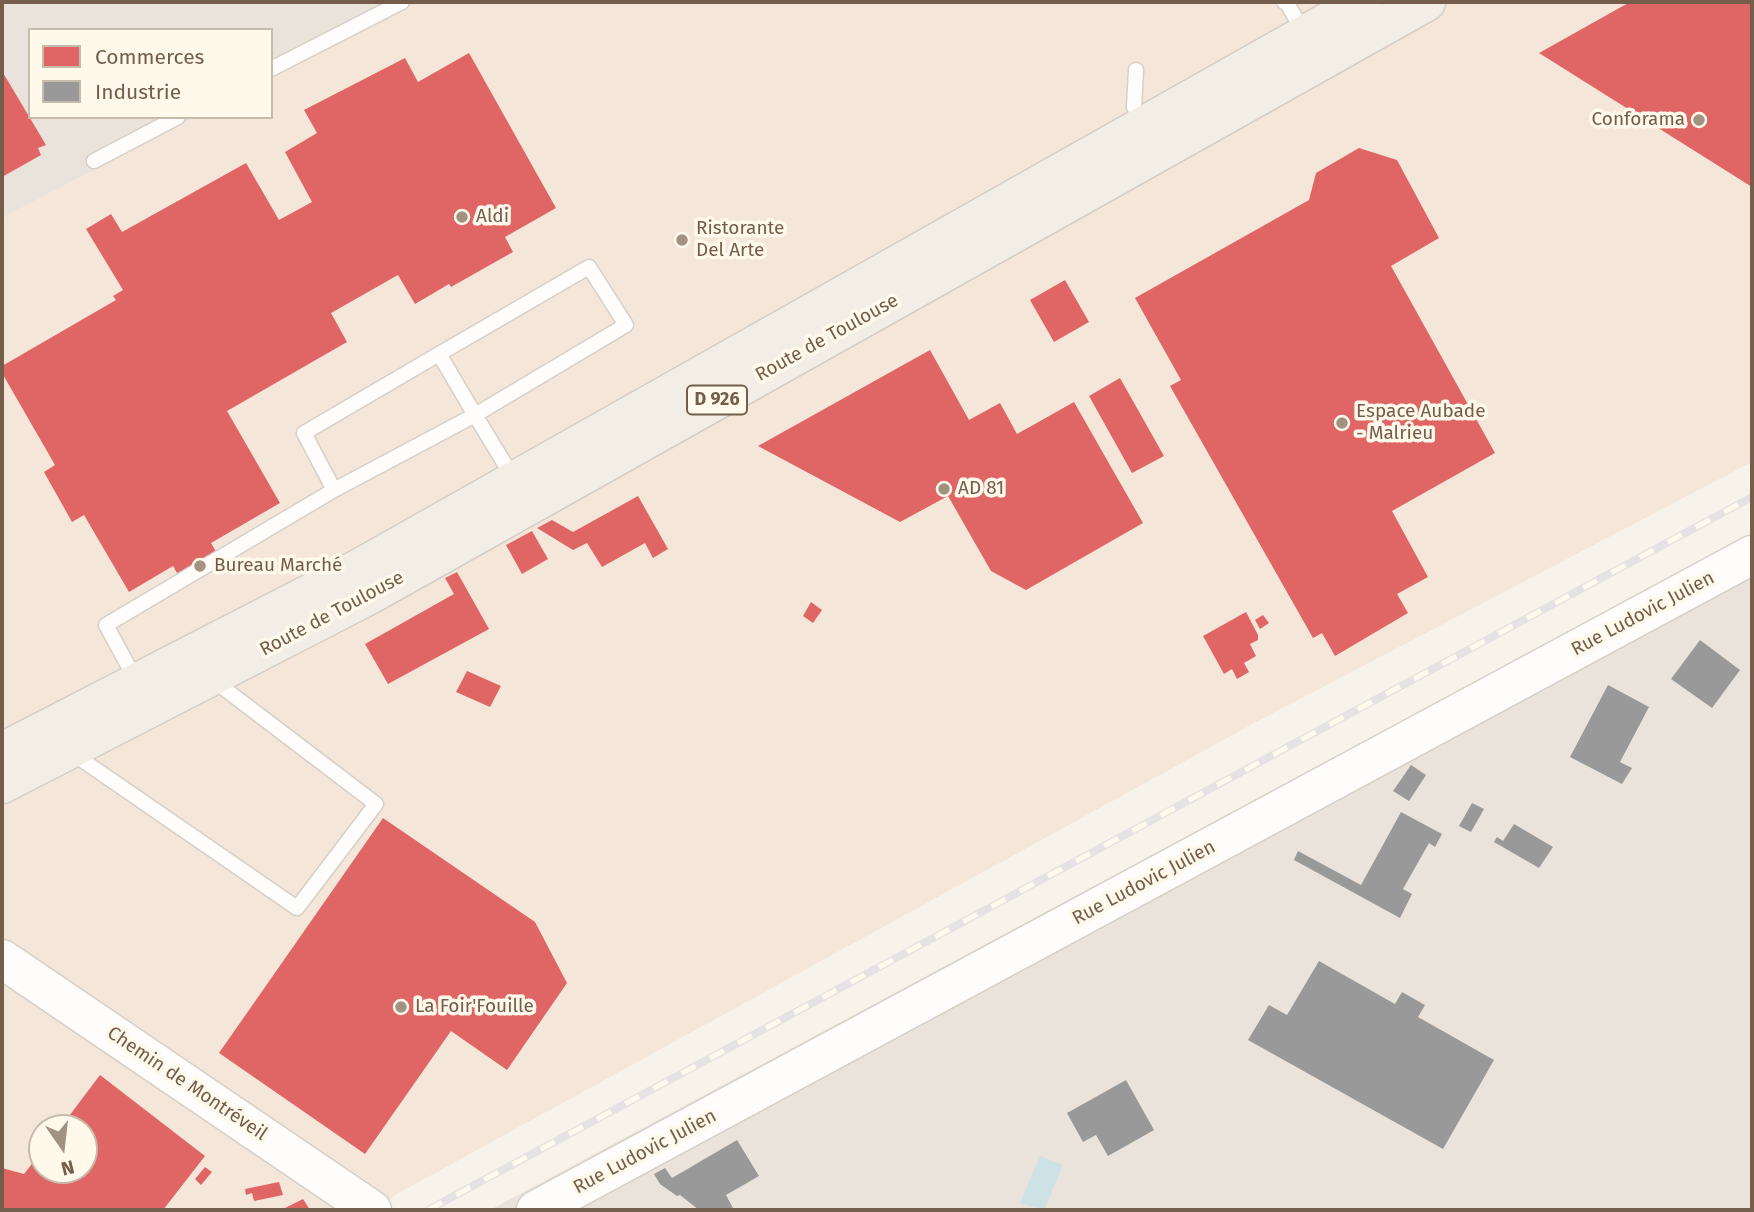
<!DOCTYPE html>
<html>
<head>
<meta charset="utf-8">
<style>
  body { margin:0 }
  #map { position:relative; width:1754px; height:1212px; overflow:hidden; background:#f7f3ea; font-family:"Fira Sans",sans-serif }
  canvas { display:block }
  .frame { position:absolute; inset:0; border:4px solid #745d4a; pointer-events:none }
  .legend { position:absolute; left:28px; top:28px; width:245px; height:91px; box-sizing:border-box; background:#fff9eb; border:2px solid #c7bbab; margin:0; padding:9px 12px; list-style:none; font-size:21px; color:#745d4a }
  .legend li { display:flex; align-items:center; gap:14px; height:35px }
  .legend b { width:35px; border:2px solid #c7bbab }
  .north { position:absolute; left:28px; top:1114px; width:70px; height:70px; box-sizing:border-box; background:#fff9eb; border:2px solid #c7bbab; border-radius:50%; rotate:166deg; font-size:19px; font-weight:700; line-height:28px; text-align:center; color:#745d4a }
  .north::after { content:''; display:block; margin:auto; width:24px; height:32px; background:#a29282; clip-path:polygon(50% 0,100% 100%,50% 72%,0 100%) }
</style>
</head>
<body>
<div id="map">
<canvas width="1754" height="1212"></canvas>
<div class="frame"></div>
<ul class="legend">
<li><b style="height:19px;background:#e06666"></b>Commerces</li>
<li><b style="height:19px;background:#999"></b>Industrie</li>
</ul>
<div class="north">N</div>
</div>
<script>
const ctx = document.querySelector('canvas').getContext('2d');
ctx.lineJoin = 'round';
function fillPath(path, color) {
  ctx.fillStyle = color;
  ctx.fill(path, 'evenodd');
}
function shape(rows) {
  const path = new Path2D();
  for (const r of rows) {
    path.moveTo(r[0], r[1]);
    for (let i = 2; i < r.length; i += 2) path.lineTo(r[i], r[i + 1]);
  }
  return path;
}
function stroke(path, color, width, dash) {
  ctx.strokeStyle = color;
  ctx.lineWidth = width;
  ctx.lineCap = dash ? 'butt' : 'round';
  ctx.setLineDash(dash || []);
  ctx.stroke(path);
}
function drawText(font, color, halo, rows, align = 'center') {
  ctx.font = font + ' "Fira Sans",sans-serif';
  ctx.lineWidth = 7;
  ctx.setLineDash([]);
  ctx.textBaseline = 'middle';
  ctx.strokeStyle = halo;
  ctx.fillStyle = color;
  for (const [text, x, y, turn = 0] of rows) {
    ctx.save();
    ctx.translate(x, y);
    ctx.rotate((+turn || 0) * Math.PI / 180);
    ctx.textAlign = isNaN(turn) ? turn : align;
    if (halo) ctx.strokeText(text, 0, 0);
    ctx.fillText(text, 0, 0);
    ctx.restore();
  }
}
const commercial = shape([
  [419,2,1752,2,1752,462,1258,721,397,1194,374,1210,2,1210,2,218,196,117,271,117,271,78],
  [42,1128,84,1128,84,1170,42,1170]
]);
const industrial = shape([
  [2,2,419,2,271,78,271,30,30,30,30,117,196,117,2,218],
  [1752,533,1752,1210,490,1210]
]);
const water = shape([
  [1040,1156,1063,1165,1044,1210,1020,1203]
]);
const shops = shape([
  [1630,2,1752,2,1752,187,1539,53],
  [469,53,556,208,505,237,513,252,451,287,449,284,415,304,398,275,331,313,347,342,227,411,280,503,211,543,218,555,180,578,173,566,129,592,84,515,72,522,44,472,55,465,2,373,2,366,116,300,113,296,123,290,86,229,111,214,122,232,246,163,279,220,312,202,285,152,317,133,304,110,405,58,418,82],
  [2,71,46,145,38,148,41,155,2,177],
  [1359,148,1397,160,1439,238,1391,266,1495,453,1392,511,1428,577,1397,594,1408,613,1335,656,1322,633,1313,638,1170,386,1181,380,1135,298,1309,200,1316,173],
  [1065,280,1089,322,1054,342,1030,300],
  [930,350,969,420,1000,403,1017,434,1074,402,1143,523,1026,590,991,571,948,496,900,522,758,446],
  [1120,378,1164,456,1132,473,1089,396],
  [638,496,668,549,653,558,645,543,602,567,587,543,573,550,537,528,552,520,573,532],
  [532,531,548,559,522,574,506,545],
  [457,572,489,629,388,684,365,644,454,594,445,578],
  [811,602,822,610,813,623,803,616],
  [1246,612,1258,635,1258,640,1250,644,1256,656,1244,663,1249,672,1237,679,1232,669,1224,674,1203,636],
  [1263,615,1269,623,1260,629,1255,620],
  [467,671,501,686,490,707,456,692],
  [383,818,535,922,567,983,507,1070,451,1031,365,1154,219,1053],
  [100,1075,205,1156,163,1210,2,1210,2,1168,24,1174,42,1151,42,1170,84,1170,84,1128,60,1128],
  [205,1167,212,1172,201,1185,195,1179],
  [279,1182,283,1195,254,1201,252,1193,246,1195,245,1189],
  [303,1199,310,1210,281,1210]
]);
const industry = shape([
  [1700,640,1740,670,1712,708,1671,679],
  [1608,685,1649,707,1620,762,1632,768,1622,784,1570,757],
  [1411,765,1426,775,1409,801,1393,791],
  [1472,803,1484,809,1471,832,1459,826],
  [1401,812,1442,834,1435,847,1429,843,1403,889,1412,894,1400,918,1294,860,1298,851,1361,885],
  [1514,824,1553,847,1539,868,1494,842,1497,837,1503,841],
  [1319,961,1395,1004,1402,992,1425,1005,1418,1017,1494,1060,1443,1149,1248,1040,1269,1005,1287,1015],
  [1126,1080,1154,1130,1108,1156,1096,1135,1083,1142,1067,1113],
  [737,1140,759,1176,726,1195,734,1210,699,1210,680,1195,677,1196,660,1184,654,1174,665,1168,672,1178]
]);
const lane = shape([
  [1284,2,1287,3,1304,33],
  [271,69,402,2],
  [1136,70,1134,107,1143,124],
  [94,161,178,117],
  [334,490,475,415,626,325,589,267,439,354,475,415,514,479],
  [137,682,106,625,334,490,304,433,439,354],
  [72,753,297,908,376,804,213,680]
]);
const secondary = shape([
  [2,959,372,1210],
  [536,1210,1752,555]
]);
const primary = shape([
  [2,752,358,569,1363,2],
  [2,784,371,594,1426,2]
]);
const rail = shape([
  [428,1210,1752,497]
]);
const markers = [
  [1699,120,7,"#a29282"],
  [462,217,7,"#a29282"],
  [682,240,7,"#a29282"],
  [1342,423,7,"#a29282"],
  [944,489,7,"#a29282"],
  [200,566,7,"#a29282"],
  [401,1007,7,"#a29282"]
];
const shields = [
  [717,400,60]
];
const shieldNames = [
  ["D 926",717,400]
];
const poiNames = [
  ["Conforama",1685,120,"right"],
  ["Aldi",476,217],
  ["Ristorante",696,229],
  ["Del Arte",696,251],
  ["Espace Aubade",1356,412],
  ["- Malrieu",1356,434],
  ["AD 81",958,489],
  ["Bureau Marché",214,566],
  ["La Foir'Fouille",415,1007]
];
const streetNames = [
  ["Route de Toulouse",827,338,-29],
  ["Route de Toulouse",332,614,-28],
  ["Rue Ludovic Julien",1643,614,-28],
  ["Rue Ludovic Julien",1144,883,-28],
  ["Chemin de Montréveil",187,1084,34],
  ["Rue Ludovic Julien",645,1152,-28]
];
fillPath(commercial, '#f5e6da');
fillPath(industrial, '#eae3db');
fillPath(water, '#cce2e6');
fillPath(shops, '#e06666');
fillPath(industry, '#999');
stroke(lane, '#d6d0c8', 17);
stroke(secondary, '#d6d0c8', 41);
stroke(primary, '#d5cec6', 41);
stroke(lane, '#fefdfc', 14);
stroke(secondary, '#fefdfc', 38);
stroke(primary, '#f2eee5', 38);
stroke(rail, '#e5e2e4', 8);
stroke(rail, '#fff9eb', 5, [16]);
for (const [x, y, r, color] of markers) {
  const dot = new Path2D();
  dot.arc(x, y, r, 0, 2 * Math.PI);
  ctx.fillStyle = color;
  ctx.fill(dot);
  stroke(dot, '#fff9eb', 2.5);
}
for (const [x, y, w] of shields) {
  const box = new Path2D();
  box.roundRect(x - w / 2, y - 14.5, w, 29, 5);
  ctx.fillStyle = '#fff9eb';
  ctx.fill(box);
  stroke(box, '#745d4a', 2);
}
drawText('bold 18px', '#745d4a', null, shieldNames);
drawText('19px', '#745d4a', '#fff9eb', poiNames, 'left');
drawText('19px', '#745d4a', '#fff9eb', streetNames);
</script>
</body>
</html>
